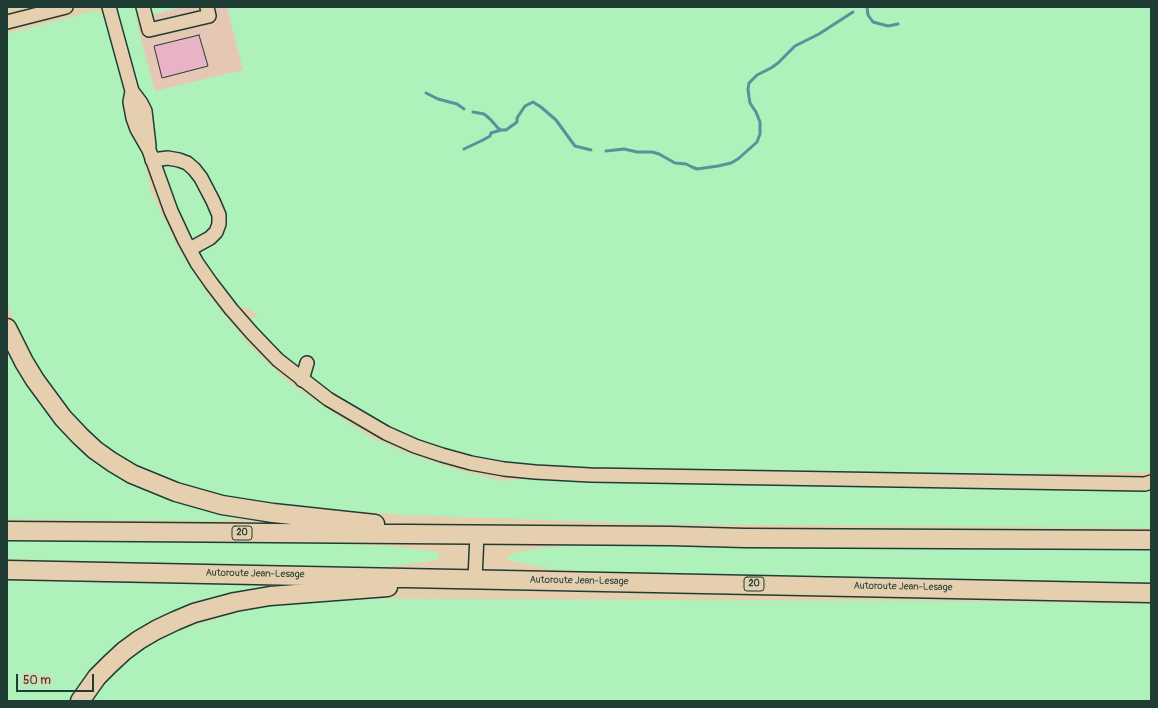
<!DOCTYPE html>
<html>
<head>
<meta charset="utf-8">
<style>
  body { margin:0 }
  #map { position:relative; width:1158px; height:708px; overflow:hidden; background:#e5cfae; font-family:Pangolin,sans-serif }
  canvas { display:block }
  .frame { position:absolute; inset:0; border:8px solid #1f3d34; pointer-events:none }
  .scale { position:absolute; left:16px; top:674px; width:78px; height:18px; box-sizing:border-box; border:2px solid #1f3d34; border-top:0; padding-left:5px; font-size:12px; line-height:14px; white-space:nowrap; color:#1f3d34; -webkit-text-stroke:3px #e5cfae; paint-order:stroke }
</style>
</head>
<body>
<div id="map">
<canvas width="1158" height="708"></canvas>
<div class="frame"></div>
<div class="scale">50 m</div>
</div>
<script>
const ctx = document.querySelector('canvas').getContext('2d');
ctx.lineJoin = 'round';
function fillPath(path, color) {
  ctx.fillStyle = color;
  ctx.fill(path, 'evenodd');
}
function shape(rows) {
  const path = new Path2D();
  for (const r of rows) {
    path.moveTo(r[0], r[1]);
    for (let i = 2; i < r.length; i += 2) path.lineTo(r[i], r[i + 1]);
  }
  return path;
}
function stroke(path, color, width, dash) {
  ctx.strokeStyle = color;
  ctx.lineWidth = width;
  ctx.lineCap = dash ? 'butt' : 'round';
  ctx.setLineDash(dash || []);
  ctx.stroke(path);
}
function drawText(font, color, halo, rows, align = 'center') {
  ctx.font = font + ' Pangolin,sans-serif';
  ctx.lineWidth = 3.5;
  ctx.setLineDash([]);
  ctx.textBaseline = 'middle';
  ctx.strokeStyle = halo;
  ctx.fillStyle = color;
  for (const [text, x, y, turn = 0] of rows) {
    ctx.save();
    ctx.translate(x, y);
    ctx.rotate((+turn || 0) * Math.PI / 180);
    ctx.textAlign = isNaN(turn) ? turn : align;
    if (halo) ctx.strokeText(text, 0, 0);
    ctx.fillText(text, 0, 0);
    ctx.restore();
  }
}
const built = shape([
  [125,7,227,7,243,70,154,91,136,19]
]);
const green = shape([
  [117,7,133,7,137,10,139,17,136,20,155,91,243,70,227,7,1151,7,1151,472,1006,474,736,472,613,470,603,468,597,471,487,462,441,450,390,431,313,384,309,372,300,366,294,366,248,322,251,318,259,317,249,308,237,307,201,264,200,253,223,220,218,195,195,161,174,154,157,151,152,146,140,96,116,11],
  [150,7,182,7,151,15],
  [97,10,102,14,106,19,124,82,125,104,128,120,143,153,150,189,178,248,209,296,251,347,286,380,332,412,374,439,407,453,461,471,503,481,524,479,757,483,1151,485,1151,528,661,524,404,515,326,509,252,501,216,494,175,482,137,468,106,447,71,414,47,384,19,333,7,303,7,34],
  [168,161,187,168,206,194,215,226,199,241,192,240,187,230,160,170,162,165],
  [7,340,89,452,265,520,239,519,212,521,7,519],
  [7,541,310,543,370,545,390,546,439,552,438,560,377,568,7,559],
  [571,546,728,546,1151,549,1151,584,599,572,550,569,508,560,508,556,516,552,543,548],
  [7,581,175,584,261,586,261,591,193,608,74,701,7,701],
  [361,598,413,599,935,601,1151,604,1151,701,91,701,114,674,138,652,179,630,235,613,280,604]
]);
const stream = shape([
  [867,7,868,15,873,22,888,26,898,24],
  [426,93,438,99,457,104,464,109],
  [473,112,484,114,490,119,498,128,501,130,506,130,517,122,517,118,525,106,533,102,541,107,556,120,572,142,575,146,591,150],
  [464,149,483,140,490,136,491,133,501,130],
  [606,151,624,149,637,152,652,152,659,154,675,163,686,164,692,167,697,169,718,166,731,163,738,159,757,142,760,134,760,122,756,112,750,103,749,97,748,89,749,83,757,75,771,68,778,63,795,46,819,34,853,12]
]);
const building = shape([
  [199,35,208,66,162,78,154,46,199,35]
]);
const minor = shape([
  [109,7,132,91,141,103,145,111,149,146],
  [143,7,149,30,209,16,207,7],
  [7,22,66,7],
  [132,91,130,102,133,118,137,129,149,150,171,211,185,241,197,263,211,283,231,309,252,333,278,360,328,399,386,433,415,446,442,455,471,463,504,469,535,472,590,475,1145,484,1151,482],
  [152,160,168,158,179,160,187,163,194,169,201,178,213,201,219,215,219,224,216,232,210,238,190,249],
  [302,380,307,363],
  [475,579,477,535]
]);
const highway = shape([
  [7,328,24,362,35,380,63,418,80,436,95,450,112,462,132,474,176,492,222,505,273,513,375,524],
  [7,531,671,536,745,538,1151,540],
  [7,570,1151,593],
  [80,701,97,677,110,664,124,651,139,640,156,630,175,621,194,613,235,602,270,596,388,587]
]);
const shields = [
  [242,533,20],
  [754,584,20]
];
const shieldNames = [
  ["20",242,533],
  ["20",754,584]
];
const streetNames = [
  ["Autoroute Jean-Lesage",255,574,1],
  ["Autoroute Jean-Lesage",579,581,1],
  ["Autoroute Jean-Lesage",903,587,1]
];
fillPath(built, '#e6c6b5');
fillPath(green, '#aff1ba');
stroke(stream, '#59929c', 3);
fillPath(building, '#eab2c5');
stroke(building, '#1f3d34', 1);
stroke(minor, '#1f3d34', 16);
stroke(highway, '#1f3d34', 21);
stroke(minor, '#e5cfae', 13);
stroke(highway, '#e5cfae', 18);
for (const [x, y, w] of shields) {
  const box = new Path2D();
  box.roundRect(x - w / 2, y - 7, w, 14, 3);
  ctx.fillStyle = '#e5cfae';
  ctx.fill(box);
  stroke(box, '#1f3d34', 1);
}
drawText('bold 9px', '#1f3d34', null, shieldNames);
drawText('10px', '#1f3d34', '#e5cfae', streetNames);
</script>
</body>
</html>
